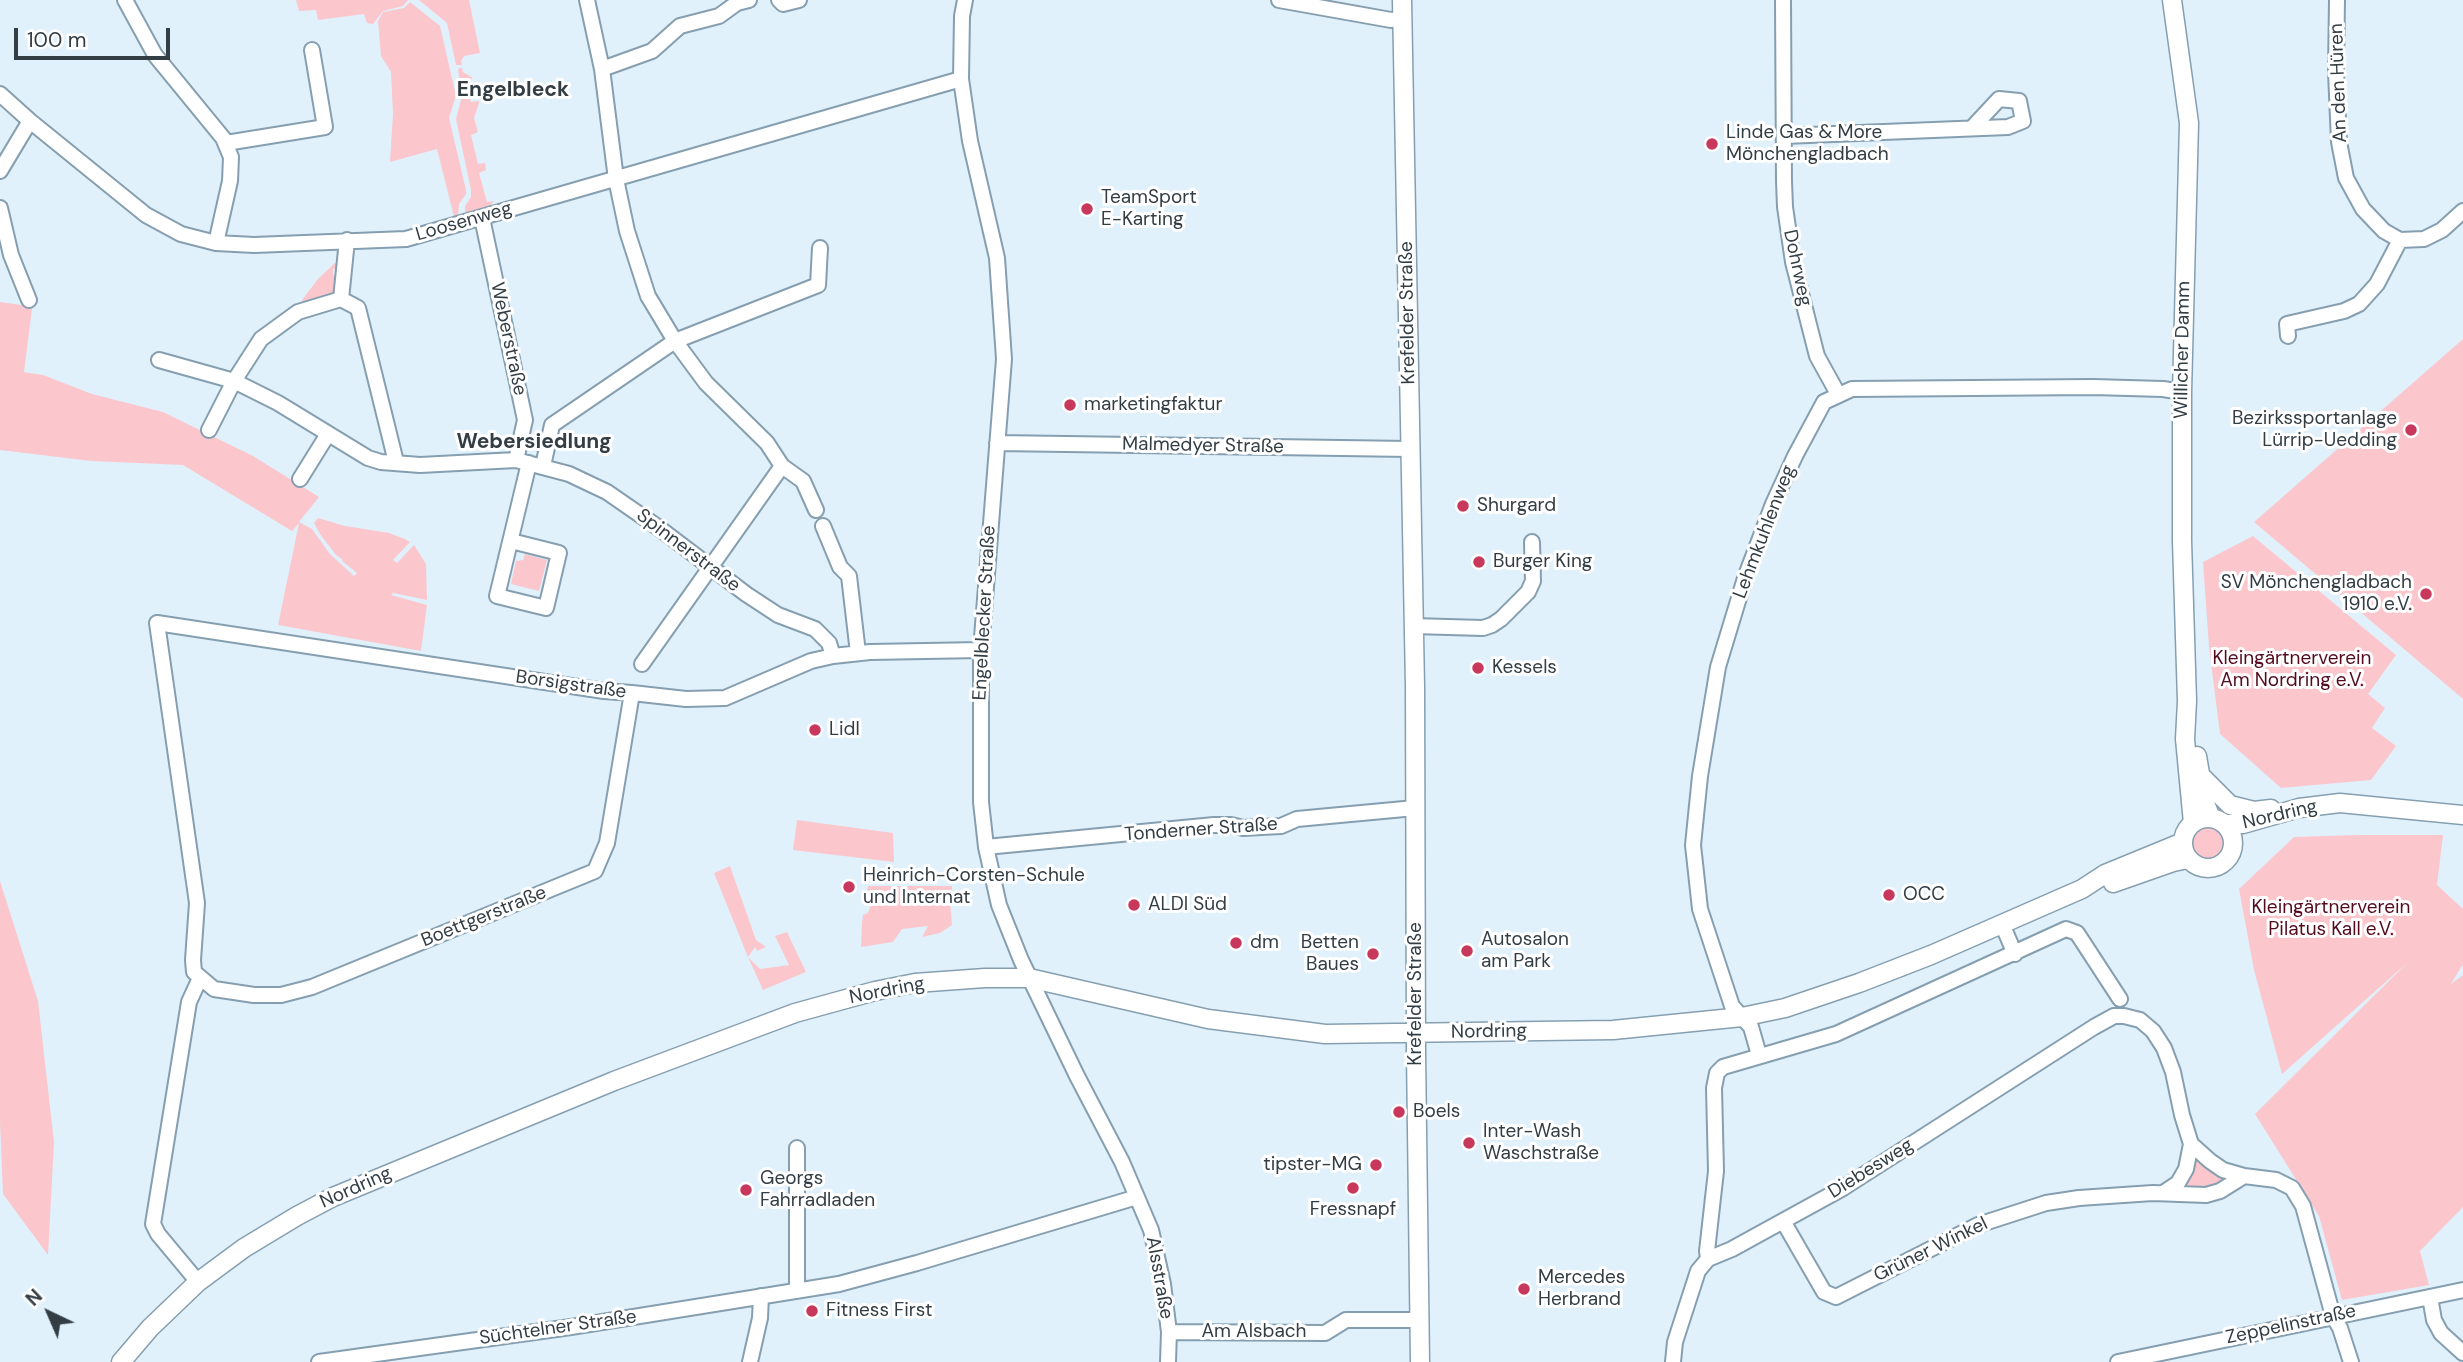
<!DOCTYPE html>
<html>
<head>
<meta charset="utf-8">
<style>
  body { margin:0 }
  #map { position:relative; width:2463px; height:1362px; overflow:hidden; background:#e1f1fc; font-family:"DM Sans",sans-serif }
  canvas { display:block }
  .north { position:absolute; left:14px; top:1278px; width:70px; height:70px; -webkit-text-stroke:5px #fff; paint-order:stroke; rotate:316deg; font-size:19px; font-weight:700; line-height:28px; text-align:center; color:#323d44 }
  .north::after { content:''; display:block; margin:auto; width:24px; height:32px; background:#323d44; clip-path:polygon(50% 0,100% 100%,50% 72%,0 100%) }
  .scale { position:absolute; left:14px; top:28px; width:156px; height:32px; box-sizing:border-box; border:4px solid #323d44; border-top:0; padding-left:9px; font-size:21px; line-height:24px; white-space:nowrap; color:#323d44; -webkit-text-stroke:5px #fff; paint-order:stroke }
</style>
</head>
<body>
<div id="map">
<canvas width="2463" height="1362"></canvas>
<div class="north">N</div>
<div class="scale">100 m</div>
</div>
<script>
const ctx = document.querySelector('canvas').getContext('2d');
ctx.lineJoin = 'round';
function fillPath(path, color) {
  ctx.fillStyle = color;
  ctx.fill(path, 'evenodd');
}
function shape(rows) {
  const path = new Path2D();
  for (const r of rows) {
    if (r.length === 3) {
      path.moveTo(r[0] + r[2], r[1]);
      path.arc(r[0], r[1], r[2], 0, 2 * Math.PI);
      continue;
    }
    path.moveTo(r[0], r[1]);
    for (let i = 2; i < r.length; i += 2) path.lineTo(r[i], r[i + 1]);
  }
  return path;
}
function stroke(path, color, width, dash) {
  ctx.strokeStyle = color;
  ctx.lineWidth = width;
  ctx.lineCap = dash ? 'butt' : 'round';
  ctx.setLineDash(dash || []);
  ctx.stroke(path);
}
function drawText(font, color, halo, rows, align = 'center') {
  ctx.font = font + ' "DM Sans",sans-serif';
  ctx.lineWidth = 6;
  ctx.setLineDash([]);
  ctx.textBaseline = 'middle';
  ctx.strokeStyle = halo;
  ctx.fillStyle = color;
  for (const [text, x, y, turn = 0] of rows) {
    ctx.save();
    ctx.translate(x, y);
    ctx.rotate((+turn || 0) * Math.PI / 180);
    ctx.textAlign = isNaN(turn) ? turn : align;
    if (halo) ctx.strokeText(text, 0, 0);
    ctx.fillText(text, 0, 0);
    ctx.restore();
  }
}
const green = shape([
  [296,0,408,0,403,6,383,11,373,24,367,23,364,14,318,20,316,10,299,11],
  [419,0,469,0,480,53,464,56,461,61,462,65,456,65,447,23],
  [410,2,440,26,456,96,449,118,466,190,466,194,459,204,458,216,454,217,437,149,390,162,393,114,391,72,381,56,378,21,383,12,404,8],
  [459,68,462,68,463,72,473,78,465,81,471,102,479,101,479,103,474,118,478,132,471,135,478,164,485,163,486,170,479,173,487,202,494,201,489,207,465,213,465,206,471,197,471,190,456,119,462,96,458,70],
  [335,263,338,263,339,269,333,269,333,275,339,275,338,294,302,304,302,300,318,279],
  [33,301,24,372,43,375,92,394,163,412,253,456,319,497,299,522,312,529,330,554,354,576,357,573,342,561,343,560,336,555,320,534,314,523,318,518,345,526,389,533,405,539,410,542,393,560,397,563,414,545,426,564,427,600,393,593,391,595,427,605,421,651,278,625,299,523,292,531,183,465,91,461,0,450,0,302,21,305],
  [2463,339,2463,699,2254,522],
  [2253,536,2396,655,2368,694,2385,708,2372,728,2396,746,2371,780,2281,788,2220,734,2209,647,2203,562],
  [525,554,547,560,539,591,511,584,516,561,523,560],
  [797,820,893,833,894,862,793,850],
  [2208,843,18],
  [2357,835,2443,835,2437,885,2463,909,2463,964,2451,984,2463,975,2463,1207,2420,1251,2429,1285,2342,1300,2319,1216,2255,1114,2407,963,2282,1074,2254,970,2239,889,2294,837],
  [730,866,756,940,766,947,757,951,755,947,748,957,760,969,789,965,775,936,787,932,806,972,763,990,748,957,714,873],
  [0,881,38,1001,54,1142,48,1255,3,1194,0,1122],
  [868,886,952,886,952,890,949,890,952,925,940,933,922,937,928,926,902,929,893,942,861,947,862,923,863,915,868,913,871,905,865,897],
  [2193,1155,2229,1179,2210,1189,2181,1187]
]);
const minor = shape([
  [125,0,155,55,223,138,231,157,230,181,216,243],
  [587,0,602,69,616,179,627,231,648,296,675,341,706,383,767,443,782,466,803,481,816,510],
  [779,0,783,4,799,0],
  [965,0,962,16,961,79,970,141,997,258,1004,359,981,650,981,802,986,847,999,905,1021,960,1077,1076,1122,1162,1151,1230,1163,1284,1169,1332,1168,1362],
  [1279,0,1391,20,1402,19],
  [1783,0,1784,181,1785,207,1793,262,1817,356,1838,394],
  [2337,0,2336,72,2339,142,2346,178,2363,209,2384,231,2400,240,2424,239,2442,230,2463,211],
  [602,69,652,51,680,26,719,16,737,3,749,0],
  [0,94,30,121,146,215,181,234,216,243,254,245,406,239,961,79],
  [1784,136,2008,127,2023,121,2019,101,1999,99,1972,128],
  [226,143,325,127,312,50],
  [0,171,30,121],
  [0,208,11,255,29,300],
  [482,218,525,420,516,460],
  [347,240,341,299,358,308,396,462],
  [341,299,298,312,261,339,234,381,278,403,368,458,381,462,420,465,516,460,569,474,607,492,659,528,746,594,778,615,815,629,829,643,833,656],
  [2288,336,2287,324,2344,311,2359,304,2377,284,2400,240],
  [159,360,234,381,209,430],
  [997,443,1410,449],
  [543,466,552,425,675,341,818,285,820,248],
  [300,479,328,434],
  [823,526,840,567,849,576,858,653],
  [511,541,559,553,546,608,497,596,529,463],
  [1413,626,1483,628,1492,625,1501,619,1528,592,1533,581,1532,542],
  [642,664,782,466],
  [632,693,607,843,595,871,312,987,281,995,254,995,214,989,194,972,193,960,197,903,157,623,604,691,632,693,686,699,725,698,811,661,833,656,870,652,981,650],
  [986,847,1214,825,1231,825,1243,828,1281,826,1297,819,1415,808],
  [2002,924,2015,954],
  [1759,1055,1751,1027,1732,1006,1700,909,1693,845,1700,776,1718,667,1745,578,1773,504,1795,456,1824,402,1852,389,2093,387,2163,389,2182,392],
  [2163,1193,2178,1183,2186,1169,2191,1144],
  [1783,1221,1824,1292,1836,1297,1978,1225,2046,1203,2079,1198,2153,1193,2206,1195,2220,1191,2244,1176],
  [1708,1259,1707,1251,1716,1171,1714,1088,1717,1073,1723,1067,1836,1034,2066,929,2077,933,2120,999],
  [198,1282,158,1234,153,1224,189,1002,200,978],
  [797,1291,797,1148],
  [2430,1297,2434,1320,2441,1333,2463,1353],
  [1169,1332,1325,1333,1346,1320,1420,1320],
  [319,1362,571,1327,839,1284,917,1263,1137,1197],
  [750,1362,760,1318,761,1296],
  [1673,1362,1675,1342,1698,1271,1708,1259,1732,1249,1843,1188,2094,1027,2114,1016,2124,1016,2140,1020,2153,1031,2164,1048,2173,1072,2182,1115,2191,1144,2210,1161,2223,1170,2244,1176,2276,1180,2292,1188,2303,1206,2333,1316,2340,1328,2351,1362],
  [2118,1362,2463,1290]
]);
const major = shape([
  [1402,0,1415,686,1416,1052,1420,1362],
  [2172,0,2189,123,2182,392,2182,541,2187,701,2185,739,2193,823],
  [2197,756,2205,803,2211,818],
  [2201,776,2230,805,2254,811,2271,809],
  [2208,843,25],
  [2225,824,2243,824,2299,808,2340,803,2463,815],
  [2113,883,2173,862,2188,859],
  [121,1362,150,1328,198,1282,244,1248,297,1216,333,1197,614,1081,795,1013,875,991,915,983,985,978,1029,978,1208,1019,1325,1034,1613,1030,1742,1017,1785,1008,1859,983,1931,955,2082,889,2105,874,2183,842]
]);
const markers = [
  [1712,144,7,"#c8385d"],
  [1087,209,7,"#c8385d"],
  [1070,405,7,"#c8385d"],
  [2411,430,7,"#c8385d"],
  [1463,506,7,"#c8385d"],
  [1479,562,7,"#c8385d"],
  [2426,594,7,"#c8385d"],
  [1478,668,7,"#c8385d"],
  [815,730,7,"#c8385d"],
  [849,887,7,"#c8385d"],
  [1889,895,7,"#c8385d"],
  [1134,905,7,"#c8385d"],
  [1236,943,7,"#c8385d"],
  [1467,951,7,"#c8385d"],
  [1373,954,7,"#c8385d"],
  [1399,1112,7,"#c8385d"],
  [1469,1143,7,"#c8385d"],
  [1376,1165,7,"#c8385d"],
  [1353,1188,7,"#c8385d"],
  [746,1190,7,"#c8385d"],
  [1524,1289,7,"#c8385d"],
  [812,1311,7,"#c8385d"]
];
const streetNames = [
  ["An den Hüren",2339,83,-92],
  ["Loosenweg",464,222,-16],
  ["Dohrweg",1797,268,78],
  ["Krefelder Straße",1408,313,-91],
  ["Weberstraße",508,339,78],
  ["Willicher Damm",2183,350,-89],
  ["Malmedyer Straße",1203,446,1],
  ["Lehmkuhlenweg",1765,532,-69],
  ["Spinnerstraße",688,551,37],
  ["Engelblecker Straße",985,613,-87],
  ["Borsigstraße",571,685,8],
  ["Nordring",2280,815,-13],
  ["Tonderner Straße",1201,830,-4],
  ["Boettgerstraße",484,917,-22],
  ["Nordring",887,991,-11],
  ["Krefelder Straße",1416,994,-90],
  ["Nordring",1489,1032,-1],
  ["Diebesweg",1871,1169,-32],
  ["Nordring",356,1188,-24],
  ["Grüner Winkel",1931,1250,-26],
  ["Alsstraße",1159,1278,80],
  ["Zeppelinstraße",2291,1325,-12],
  ["Süchtelner Straße",558,1328,-8],
  ["Am Alsbach",1254,1332]
];
const poiNames = [
  ["Linde Gas & More",1726,133],
  ["Mönchengladbach",1726,155],
  ["TeamSport",1101,198],
  ["E-Karting",1101,220],
  ["marketingfaktur",1084,405],
  ["Bezirkssportanlage",2397,419,"right"],
  ["Lürrip-Uedding",2397,441,"right"],
  ["Shurgard",1477,506],
  ["Burger King",1493,562],
  ["SV Mönchengladbach",2412,583,"right"],
  ["1910 e.V.",2412,605,"right"],
  ["Kessels",1492,668],
  ["Lidl",829,730],
  ["Heinrich-Corsten-Schule",863,876],
  ["und Internat",863,898],
  ["OCC",1903,895],
  ["ALDI Süd",1148,905],
  ["Autosalon",1481,940],
  ["am Park",1481,962],
  ["dm",1250,943],
  ["Betten",1359,943,"right"],
  ["Baues",1359,965,"right"],
  ["Boels",1413,1112],
  ["Inter-Wash",1483,1132],
  ["Waschstraße",1483,1154],
  ["tipster-MG",1362,1165,"right"],
  ["Georgs",760,1179],
  ["Fahrradladen",760,1201],
  ["Fressnapf",1353,1210,"center"],
  ["Mercedes",1538,1278],
  ["Herbrand",1538,1300],
  ["Fitness First",826,1311]
];
const parkNames = [
  ["Kleingärtnerverein",2292,659],
  ["Am Nordring e.V.",2292,681],
  ["Kleingärtnerverein",2331,908],
  ["Pilatus Kall e.V.",2331,930]
];
const neighbourhoodNames = [
  ["Engelbleck",513,90],
  ["Webersiedlung",534,442]
];
fillPath(green, '#fbc7cd');
stroke(minor, '#859fb0', 18);
stroke(major, '#859fb0', 21);
stroke(minor, '#fff', 14);
stroke(major, '#fff', 18);
for (const [x, y, r, color] of markers) {
  const dot = new Path2D();
  dot.arc(x, y, r, 0, 2 * Math.PI);
  ctx.fillStyle = color;
  ctx.fill(dot);
  stroke(dot, '#fff', 2.5);
}
drawText('19px', '#323d44', '#fff', streetNames);
drawText('19px', '#323d44', '#fff', poiNames, 'left');
drawText('19px', '#530a1f', '#fff', parkNames);
drawText('bold 21px', '#323d44', '#fff', neighbourhoodNames);
</script>
</body>
</html>
